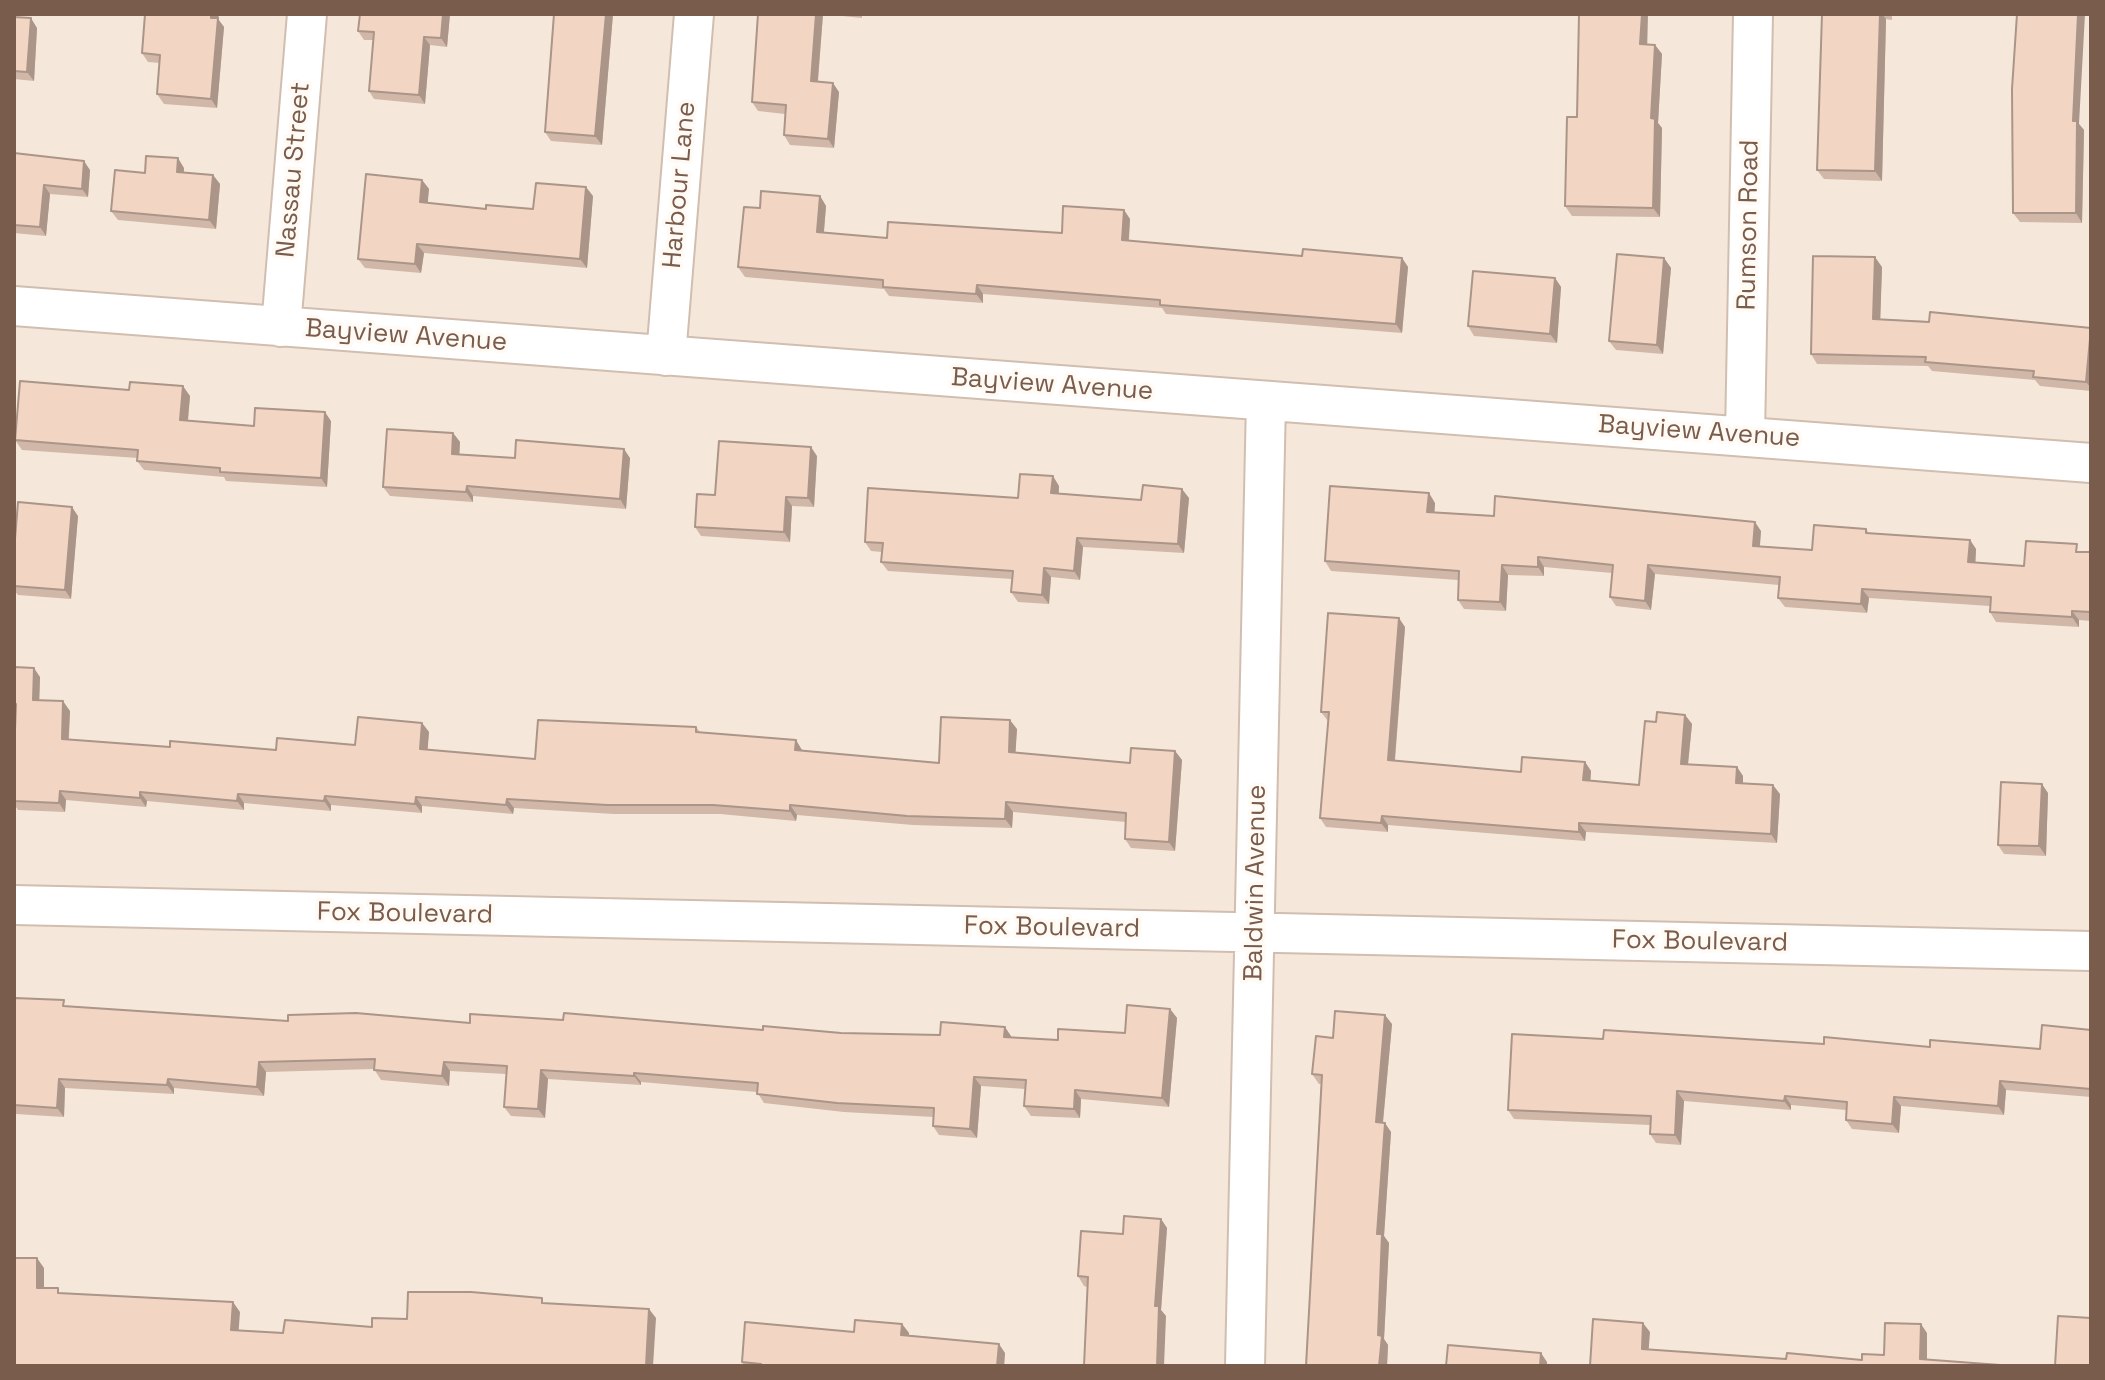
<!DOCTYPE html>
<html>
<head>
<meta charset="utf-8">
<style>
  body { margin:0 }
  #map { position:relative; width:2105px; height:1380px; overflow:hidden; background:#fdf6ec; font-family:"Space Grotesk",sans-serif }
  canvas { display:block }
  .frame { position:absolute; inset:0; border:16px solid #7a5c4d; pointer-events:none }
</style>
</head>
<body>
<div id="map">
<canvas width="2105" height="1380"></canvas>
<div class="frame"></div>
</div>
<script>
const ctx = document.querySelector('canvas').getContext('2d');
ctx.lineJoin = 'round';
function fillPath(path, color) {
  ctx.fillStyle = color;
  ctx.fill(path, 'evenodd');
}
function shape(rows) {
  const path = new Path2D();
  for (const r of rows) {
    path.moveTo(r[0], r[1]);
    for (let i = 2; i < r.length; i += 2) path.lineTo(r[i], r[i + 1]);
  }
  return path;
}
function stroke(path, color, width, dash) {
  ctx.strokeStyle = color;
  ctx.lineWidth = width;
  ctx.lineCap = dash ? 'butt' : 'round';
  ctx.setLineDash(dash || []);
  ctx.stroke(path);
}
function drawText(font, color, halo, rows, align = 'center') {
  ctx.font = font + ' "Space Grotesk",sans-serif';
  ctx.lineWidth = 7;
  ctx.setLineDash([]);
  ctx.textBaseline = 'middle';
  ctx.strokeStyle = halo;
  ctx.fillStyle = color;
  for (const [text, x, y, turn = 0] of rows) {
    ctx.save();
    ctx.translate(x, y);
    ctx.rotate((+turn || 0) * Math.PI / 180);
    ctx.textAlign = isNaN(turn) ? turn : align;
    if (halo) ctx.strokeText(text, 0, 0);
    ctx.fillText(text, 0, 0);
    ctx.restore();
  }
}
const residential = shape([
  [14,14,2091,14,2091,1366,14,1366]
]);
const minor = shape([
  [14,306,2091,463],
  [281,327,307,14],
  [666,356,694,14],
  [1745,435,1753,14],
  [14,905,2091,951],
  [1245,1366,1266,401]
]);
const wall = shape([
  [145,14,219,14,218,19,224,27,217,108,164,104,157,94,160,63,148,62,142,53],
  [360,14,450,14,447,47,430,45,425,104,374,99,369,91,373,40,364,40,358,31],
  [554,14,613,14,602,145,551,141,545,132],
  [758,14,862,14,862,18,823,14,818,82,839,92,834,148,790,145,784,135,785,114,758,111,752,102],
  [1822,14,1892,14,1892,20,1886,19,1882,181,1824,179,1817,170],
  [14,17,37,28,34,81,14,79],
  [1647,45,1655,45,1662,54,1658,123,1662,128,1660,217,1572,216,1565,206,1577,117],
  [2079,124,2084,130,2082,223,2020,222,2013,213],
  [14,153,90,170,88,197,50,194,46,236,14,233],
  [184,168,184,173,213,175,220,184,216,229,118,220,111,211,145,173],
  [422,180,429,189,427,203,486,209,533,209,593,196,587,268,424,253,421,273,365,268,358,259],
  [820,196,826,206,824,233,887,238,1062,233,1124,210,1130,219,1129,241,1302,256,1402,258,1408,267,1402,333,1166,314,1162,308,983,294,983,303,889,296,884,289,745,277,738,267,760,208],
  [1664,258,1671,268,1663,354,1616,350,1609,341],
  [1882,267,1880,319,2091,328,2091,391,2040,386,2035,380,1932,371,1928,366,1817,364,1811,354],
  [1555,278,1561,287,1557,343,1474,336,1468,326],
  [190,396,188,421,254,426,331,421,327,487,226,481,224,477,144,470,137,461,138,458,22,450,15,440],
  [453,433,460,442,459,454,515,458,630,458,626,509,473,496,473,502,390,496,383,487],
  [817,456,814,507,792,506,790,542,701,536,695,527,715,495],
  [1059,486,1059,493,1141,500,1189,498,1184,553,1083,547,1080,580,1051,577,1049,604,1018,602,1011,592,1012,579,888,571,881,562,882,552,871,551,865,542],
  [1435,503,1434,512,1761,531,1760,546,1812,550,1866,529,1869,533,1970,540,1976,549,1975,563,2024,566,2082,552,2091,552,2091,621,2079,620,2079,627,1996,622,1990,612,1990,606,1869,598,1867,613,1785,607,1778,598,1779,585,1655,574,1651,610,1616,606,1610,597,1612,573,1544,567,1544,576,1508,575,1506,611,1464,609,1458,600,1458,580,1331,571,1325,561],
  [78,516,71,599,18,595,14,590,14,551],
  [1405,627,1395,761,1521,772,1585,762,1591,771,1590,780,1639,785,1656,722,1685,715,1692,724,1688,765,1737,767,1743,776,1743,783,1780,794,1777,843,1586,832,1585,841,1388,825,1388,832,1326,827,1320,818,1328,721,1321,712],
  [14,667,40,677,39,700,70,711,69,739,170,747,276,750,355,745,422,723,429,732,427,750,535,759,696,727,700,732,802,750,802,751,939,763,1017,729,1015,753,1130,763,1175,751,1182,760,1175,851,1131,848,1125,839,1126,822,1013,812,1012,828,913,825,797,815,796,821,720,814,614,814,514,808,513,814,422,806,422,813,331,805,331,811,244,803,244,810,147,801,146,807,66,800,65,812,18,810,14,804,14,756,16,713,14,713],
  [2048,793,2046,856,2004,854,1998,845],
  [68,1006,288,1021,470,1023,563,1020,841,1033,1011,1036,1011,1038,1058,1040,1125,1033,1170,1009,1177,1018,1169,1107,1081,1099,1080,1118,1031,1116,1024,1106,1025,1089,981,1086,977,1138,939,1135,933,1126,934,1117,844,1112,764,1103,757,1092,641,1082,641,1085,548,1079,545,1118,511,1116,504,1107,506,1074,450,1071,449,1086,381,1080,374,1069,266,1072,264,1096,174,1088,174,1094,65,1088,64,1117,16,1114,14,1111,14,1024],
  [1392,1024,1383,1123,1391,1132,1384,1236,1389,1243,1384,1339,1388,1345,1387,1366,1306,1366,1321,1084,1319,1084,1312,1074,1333,1038],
  [2091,1030,2091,1097,2006,1090,2004,1115,1901,1106,1899,1133,1852,1129,1846,1120,1846,1110,1791,1105,1791,1110,1684,1101,1681,1145,1656,1143,1650,1134,1650,1125,1514,1119,1508,1110,1603,1039,2040,1049],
  [1161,1219,1167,1228,1161,1310,1166,1316,1084,1286,1078,1276,1123,1234],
  [902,1324,909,1333,908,1336,1005,1353,1004,1366,744,1366,742,1362,854,1332]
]);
const shadedWall = shape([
  [211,14,219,14,218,19,224,27,217,108,211,99],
  [443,14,450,14,447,47,441,38],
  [606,14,613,14,602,145,595,136],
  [816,14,823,14,817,90,811,81],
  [1642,14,1648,14,1647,54,1640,44],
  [1880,14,1882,14,1886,19,1882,181,1875,171],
  [2078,14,2085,14,2079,124,2084,130,2082,223,2076,213,2073,121],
  [31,18,37,28,34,81,27,72],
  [424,37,430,45,425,104,419,95],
  [1655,45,1662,54,1658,123,1662,128,1660,217,1653,208,1651,118],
  [833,83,839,92,834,148,828,139],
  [178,158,184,168,183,181,177,172],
  [84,161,90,170,88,197,82,189],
  [213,175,220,184,216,229,209,220],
  [422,180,429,189,427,211,420,202],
  [44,185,50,194,46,236,40,227],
  [586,187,593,196,587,268,580,259],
  [820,196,826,206,823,241,817,232],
  [1124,210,1130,219,1128,249,1122,240],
  [417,244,424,253,421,273,415,264],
  [1875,257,1882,267,1880,328,1873,319],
  [1402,258,1408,267,1402,333,1396,324],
  [1664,258,1671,268,1663,354,1657,345],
  [1555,278,1561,287,1557,343,1550,334],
  [977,285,983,294,983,303,976,294],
  [2091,330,2091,388,2086,382],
  [183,386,190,396,187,429,180,420],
  [325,412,331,421,327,487,321,478],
  [453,433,460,442,459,463,452,454],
  [811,447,817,456,814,507,808,498],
  [624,449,630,458,626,509,620,499],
  [1053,476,1059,486,1058,502,1051,493],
  [467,486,473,496,473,502,466,492],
  [1182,489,1189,498,1184,553,1178,544],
  [1429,493,1435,503,1434,521,1427,512],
  [786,497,792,506,790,542,784,532],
  [72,507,78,516,71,599,65,590],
  [1755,522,1761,531,1759,555,1753,546],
  [1077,538,1083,547,1080,580,1074,571],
  [1970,540,1976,549,1975,571,1968,562],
  [1538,557,1544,567,1544,576,1538,567],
  [1502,565,1508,575,1506,611,1500,602],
  [1648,565,1655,574,1651,610,1645,601],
  [1044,568,1051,577,1049,604,1042,595],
  [1862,589,1869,598,1867,613,1861,604],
  [2072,611,2079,620,2079,627,2072,617],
  [1399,618,1405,627,1394,769,1388,760],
  [34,668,40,677,39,709,33,700],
  [63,701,70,711,68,748,62,739],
  [1685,715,1692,724,1687,773,1681,764],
  [1010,720,1017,729,1015,761,1009,752],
  [422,723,429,732,427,758,420,749],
  [796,740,802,750,802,760,795,750],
  [1175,751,1182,760,1175,851,1169,842],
  [1585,762,1591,771,1590,789,1583,780],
  [1737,767,1743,776,1743,792,1736,783],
  [2042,784,2048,793,2046,856,2039,846],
  [1773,785,1780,794,1777,843,1771,834],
  [60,791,66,800,65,812,59,803],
  [140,792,147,801,146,807,140,798],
  [238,794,244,803,244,810,237,801],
  [325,796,331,805,331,811,324,801],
  [416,797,422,806,422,813,415,804],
  [507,799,514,808,513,814,506,805],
  [1006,802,1013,812,1012,828,1005,819],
  [790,805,797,815,796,821,790,811],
  [1382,816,1388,825,1388,832,1381,823],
  [1579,823,1586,832,1585,841,1579,832],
  [1170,1009,1177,1018,1169,1107,1162,1098],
  [1385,1015,1392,1024,1382,1131,1376,1122],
  [1005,1027,1011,1036,1010,1047,1004,1037],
  [259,1062,266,1072,264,1096,257,1087],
  [444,1062,450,1071,449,1086,442,1076],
  [541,1070,548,1079,545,1118,538,1109],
  [634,1073,641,1082,641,1085,634,1076],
  [974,1077,981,1086,977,1138,970,1129],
  [59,1079,65,1088,64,1117,57,1108],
  [168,1079,174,1088,174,1094,167,1085],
  [2000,1081,2006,1090,2004,1115,1998,1106],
  [1075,1090,1081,1099,1080,1118,1074,1109],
  [1677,1091,1684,1101,1681,1145,1675,1135],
  [1785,1096,1791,1105,1791,1110,1784,1101],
  [1894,1097,1901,1106,1899,1133,1892,1124],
  [1385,1123,1391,1132,1384,1236,1389,1243,1384,1339,1388,1345,1387,1366,1379,1366,1378,1335,1377,1234],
  [1161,1219,1167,1228,1161,1310,1166,1316,1164,1366,1157,1366,1155,1306],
  [37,1258,44,1268,44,1297,37,1288],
  [233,1302,240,1312,238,1339,231,1330],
  [649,1309,656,1318,653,1366,646,1366],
  [1643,1323,1650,1332,1648,1358,1642,1349],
  [902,1324,909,1333,908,1344,901,1335],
  [1921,1324,1927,1333,1927,1366,1920,1359],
  [999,1344,1005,1353,1004,1366,997,1366],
  [1541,1353,1547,1362,1547,1366,1540,1366]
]);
const building = shape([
  [145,14,211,14,211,18,218,18,211,99,157,94,160,55,142,53,145,14],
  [360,14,443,14,441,38,424,37,419,95,369,91,374,32,358,31,360,14],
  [554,14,606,14,595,136,545,132,554,14],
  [758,14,816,14,811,81,833,83,828,139,784,135,786,105,752,102,758,14],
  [1579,14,1642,14,1640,44,1655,45,1651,118,1655,119,1653,208,1565,206,1567,117,1577,117,1579,14],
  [1822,14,1880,14,1875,171,1817,170,1822,14],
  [2017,14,2078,14,2073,121,2077,121,2076,213,2013,213,2012,89,2017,14],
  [14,17,31,18,27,72,14,71,14,17],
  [14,153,84,161,82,189,44,185,40,227,14,225,14,153],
  [146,156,178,158,177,172,213,175,209,220,111,211,115,170,145,173,146,156],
  [366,174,422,180,420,202,486,209,486,205,533,209,536,183,586,187,580,259,417,244,415,264,358,259,366,174],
  [761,191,820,196,817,232,887,238,888,222,1062,233,1063,206,1124,210,1122,240,1302,256,1303,249,1402,258,1396,324,1160,305,1160,300,977,285,976,294,883,287,883,280,738,267,744,207,760,208,761,191],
  [1617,254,1664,258,1657,345,1609,341,1617,254],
  [1813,256,1875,257,1873,319,1929,322,1930,312,2091,328,2086,382,2033,377,2034,371,1925,362,1926,357,1811,354,1813,256],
  [1473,271,1555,278,1550,334,1468,326,1473,271],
  [20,381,129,390,130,382,183,386,180,420,254,426,255,408,325,412,321,478,220,472,220,468,137,461,138,450,15,440,20,381],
  [387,429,453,433,452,454,515,458,516,440,624,449,620,499,467,486,466,492,383,487,387,429],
  [719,441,811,447,808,498,786,497,784,532,695,527,697,494,715,495,719,441],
  [1020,474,1053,476,1051,493,1141,500,1143,485,1182,489,1178,544,1077,538,1074,571,1044,568,1042,595,1011,592,1013,571,881,562,883,543,865,542,868,488,1018,498,1020,474],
  [1330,486,1429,493,1427,512,1494,516,1495,496,1755,522,1753,546,1812,550,1814,525,1866,529,1866,533,1970,540,1968,562,2024,566,2026,541,2077,544,2076,552,2091,552,2091,612,2072,611,2072,617,1990,612,1991,597,1862,589,1861,604,1778,598,1780,577,1648,565,1645,601,1610,597,1613,565,1538,557,1538,567,1502,565,1500,602,1458,600,1459,571,1325,561,1330,486],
  [18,502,72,507,65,590,14,586,14,551,18,502],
  [1328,613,1399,618,1388,760,1521,772,1522,757,1585,762,1583,780,1639,785,1645,721,1656,722,1657,712,1685,715,1681,764,1737,767,1736,783,1773,785,1771,834,1579,823,1579,832,1382,816,1381,823,1320,818,1329,712,1321,712,1328,613],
  [14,667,34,668,33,700,63,701,62,739,170,747,170,741,276,750,277,738,355,745,358,717,422,723,420,749,535,759,538,720,696,727,696,732,796,740,795,750,939,763,941,717,1010,720,1009,752,1130,763,1131,748,1175,751,1169,842,1125,839,1126,813,1006,802,1005,819,907,816,790,805,790,811,713,805,607,805,507,799,506,805,416,797,415,804,325,796,324,801,238,794,237,801,140,792,140,798,60,791,59,803,14,801,14,756,16,704,14,704,14,667],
  [2001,782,2042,784,2039,846,1998,845,2001,782],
  [15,998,64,1000,63,1006,288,1021,288,1015,356,1013,470,1023,470,1014,563,1020,564,1013,763,1030,763,1026,841,1033,940,1035,941,1022,1005,1027,1004,1037,1058,1040,1058,1029,1125,1033,1127,1005,1170,1009,1162,1098,1075,1090,1074,1109,1024,1106,1026,1080,974,1077,970,1129,933,1126,934,1108,837,1103,757,1094,758,1083,634,1073,634,1076,541,1070,538,1109,504,1107,507,1066,444,1062,442,1076,374,1070,375,1059,259,1062,257,1087,168,1079,167,1085,59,1079,57,1108,14,1105,14,1024,15,998],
  [1335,1011,1385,1015,1376,1122,1385,1123,1377,1234,1382,1234,1378,1335,1382,1336,1379,1366,1306,1366,1322,1075,1312,1074,1316,1036,1333,1038,1335,1011],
  [2042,1025,2091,1030,2091,1089,2000,1081,1998,1106,1894,1097,1892,1124,1846,1120,1847,1102,1785,1096,1784,1101,1677,1091,1675,1135,1650,1134,1651,1116,1508,1110,1512,1034,1603,1039,1604,1030,1824,1044,1824,1037,1930,1047,1930,1040,2040,1049,2042,1025],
  [1124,1216,1161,1219,1155,1306,1159,1306,1157,1366,1084,1366,1088,1277,1078,1276,1081,1231,1123,1234,1124,1216],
  [14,1258,37,1258,37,1288,58,1288,58,1293,233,1302,231,1330,283,1333,285,1320,372,1327,372,1318,407,1319,408,1292,471,1292,542,1298,542,1303,649,1309,646,1366,14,1366,14,1258],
  [2058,1316,2091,1318,2091,1366,2055,1366,2058,1316],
  [1593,1319,1643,1323,1642,1349,1786,1359,1787,1353,1862,1360,1862,1354,1884,1355,1885,1323,1921,1324,1920,1359,2000,1365,2000,1366,1590,1366,1593,1319],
  [855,1320,902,1324,901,1335,999,1344,997,1366,761,1366,761,1364,742,1362,745,1322,854,1332,855,1320],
  [1448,1345,1541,1353,1540,1366,1446,1366,1448,1345]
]);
const streetNames = [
  ["Nassau Street",294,170,-85],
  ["Harbour Lane",680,185,-85],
  ["Rumson Road",1749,225,-89],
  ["Bayview Avenue",406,336,4],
  ["Bayview Avenue",1052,385,4],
  ["Bayview Avenue",1699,432,4],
  ["Baldwin Avenue",1256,883,-89],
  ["Fox Boulevard",405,914,1],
  ["Fox Boulevard",1052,928,1],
  ["Fox Boulevard",1700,942,1]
];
fillPath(residential, '#f5e8da');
stroke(minor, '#d1beb0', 42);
stroke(minor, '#fff', 38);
fillPath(wall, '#d1b7a8');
fillPath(shadedWall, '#aa9588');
fillPath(building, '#f3d5c3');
stroke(building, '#aa9588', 2);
drawText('26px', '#7a5c4d', '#fffaf3', streetNames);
</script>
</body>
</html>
